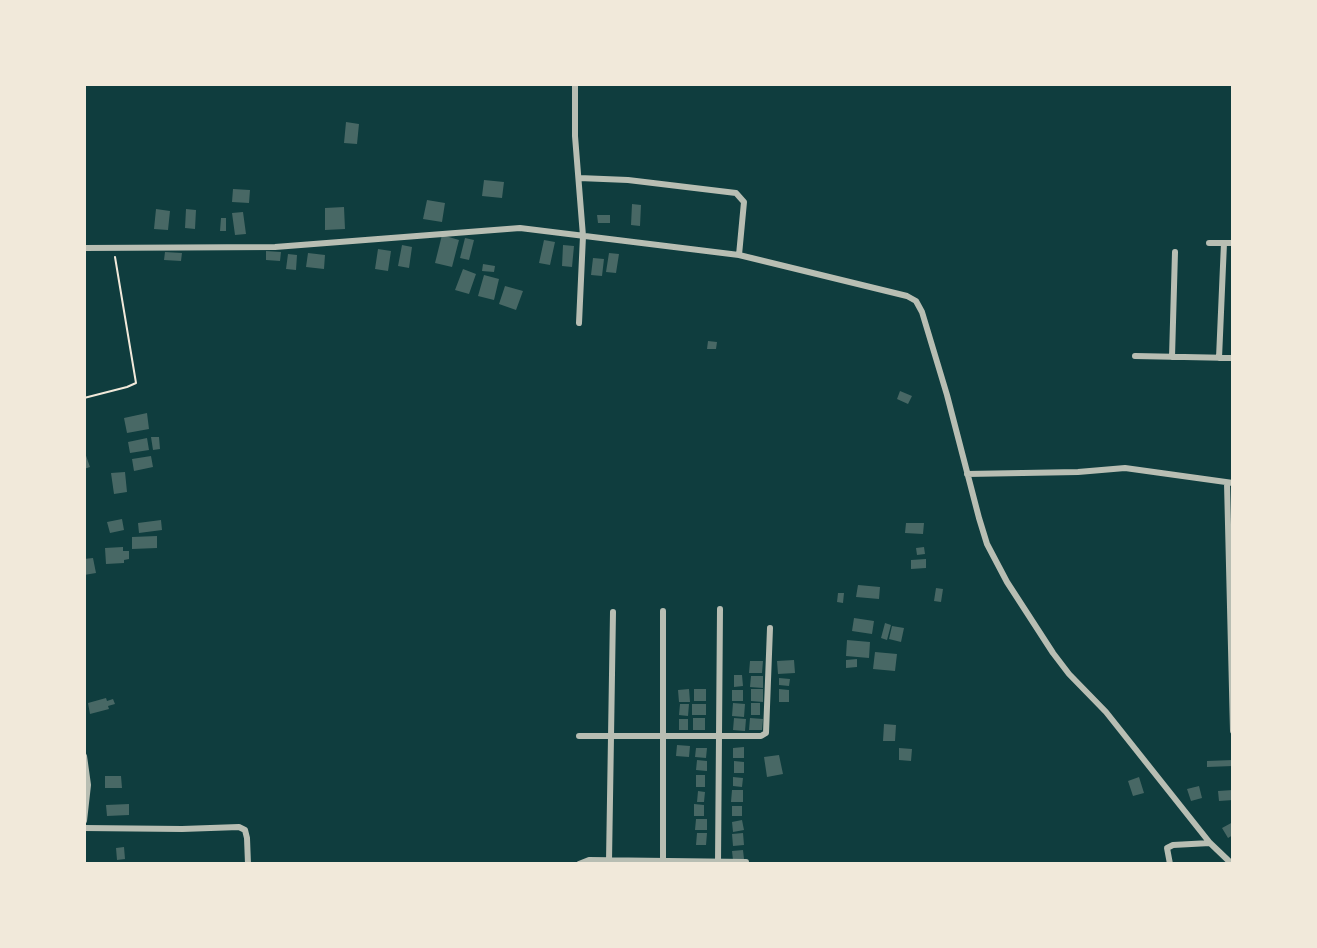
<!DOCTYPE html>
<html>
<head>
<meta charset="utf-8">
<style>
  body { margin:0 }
  #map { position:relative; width:1317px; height:948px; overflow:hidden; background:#0f3d3e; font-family:Rubik,sans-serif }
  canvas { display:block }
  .frame { position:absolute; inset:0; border:86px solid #f1e9da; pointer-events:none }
</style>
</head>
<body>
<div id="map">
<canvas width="1317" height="948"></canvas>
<div class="frame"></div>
</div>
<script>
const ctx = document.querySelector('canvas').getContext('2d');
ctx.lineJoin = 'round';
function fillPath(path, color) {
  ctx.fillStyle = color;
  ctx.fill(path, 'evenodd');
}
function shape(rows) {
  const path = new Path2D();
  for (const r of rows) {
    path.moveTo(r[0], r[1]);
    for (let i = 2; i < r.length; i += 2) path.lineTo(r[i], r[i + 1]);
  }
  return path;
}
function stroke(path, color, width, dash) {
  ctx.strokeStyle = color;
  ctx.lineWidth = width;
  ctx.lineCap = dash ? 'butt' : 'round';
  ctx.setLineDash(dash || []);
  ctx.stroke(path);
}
const building = shape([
  [346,122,359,124,357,144,344,143],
  [484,180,504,182,502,198,482,196],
  [233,189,250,190,249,203,232,202],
  [427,200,445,203,442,222,423,219],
  [632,204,641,205,640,226,631,225],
  [344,207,345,229,325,230,325,208],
  [156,209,170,211,168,230,154,229],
  [186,209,196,210,195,229,185,228],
  [243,212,246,234,235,235,232,213],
  [597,215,610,215,610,223,598,223],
  [221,218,226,218,226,231,220,231],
  [442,235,459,240,452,267,435,263],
  [465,238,474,240,469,260,460,258],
  [544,240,555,242,550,265,539,263],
  [402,245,412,247,409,268,398,266],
  [563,245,574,246,572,267,562,266],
  [378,249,391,251,388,271,375,269],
  [266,251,281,252,280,261,266,260],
  [165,252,182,253,181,261,164,260],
  [308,253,325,255,324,269,306,267],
  [609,253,619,254,616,273,606,272],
  [288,254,297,255,296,270,286,269],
  [593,258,604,259,602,276,591,275],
  [483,264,495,266,494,272,482,271],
  [463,269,476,274,469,294,455,290],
  [484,275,499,279,494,300,478,296],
  [505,286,523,291,516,310,499,304],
  [708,341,717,342,716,349,707,349],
  [900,391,912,396,908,404,897,399],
  [147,413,149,429,127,433,124,418],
  [151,437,159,437,160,449,153,450],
  [147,438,149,450,130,453,128,442],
  [84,450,90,467,84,469],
  [151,456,153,467,134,471,132,459],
  [125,472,127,492,114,494,111,473],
  [122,519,124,530,110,533,107,522],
  [161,520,162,530,139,533,138,523],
  [906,523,924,523,923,534,905,533],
  [157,536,157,548,132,549,132,537],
  [123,547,123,551,129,551,129,559,124,560,124,563,106,564,105,548],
  [924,547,925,554,917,555,916,548],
  [93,558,96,573,84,575,84,559],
  [926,559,926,568,911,569,911,560],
  [858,585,880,587,879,599,856,597],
  [936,588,943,589,941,602,934,601],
  [838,593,844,593,843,603,837,602],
  [854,618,874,621,872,634,852,631],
  [885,623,891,625,887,640,881,638],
  [892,626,904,628,901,642,889,639],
  [847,640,870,642,869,658,846,656],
  [875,652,897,654,895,671,873,669],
  [857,659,857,667,846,668,846,660],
  [794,660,795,673,778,674,777,661],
  [750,661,763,661,762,673,749,673],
  [734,675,742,675,743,686,734,687],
  [751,676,763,676,763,688,750,687],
  [779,678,790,679,789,686,779,685],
  [689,689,690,702,679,702,678,690],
  [694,689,706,689,706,701,694,701],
  [751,689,763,689,763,702,751,701],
  [779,689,789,690,789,702,779,702],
  [732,690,743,690,743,701,732,701],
  [106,698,107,701,113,699,115,704,108,706,109,709,90,714,88,703],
  [733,703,745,704,744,717,732,716],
  [751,703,760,703,760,715,751,715],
  [680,704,689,704,688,716,679,715],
  [692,704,706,704,706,715,692,715],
  [693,718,705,718,705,730,693,730],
  [734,718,746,719,745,731,733,730],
  [750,718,763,719,762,730,749,730],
  [679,719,688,719,688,730,679,730],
  [884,724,896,725,895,741,883,741],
  [677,745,690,746,689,757,676,756],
  [744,747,744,758,733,758,733,748],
  [696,748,707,748,706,758,695,757],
  [899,748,912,749,911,761,899,760],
  [779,755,783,774,767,777,764,757],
  [697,760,707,761,707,771,696,770],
  [1233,760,1233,766,1207,767,1207,761],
  [734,761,744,762,744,773,734,773],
  [696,775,705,775,705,787,696,787],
  [105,776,121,776,122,788,105,788],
  [733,777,743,778,742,787,733,786],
  [1139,777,1144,793,1133,796,1128,781],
  [1199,786,1202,798,1191,801,1187,789],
  [732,790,743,790,743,802,731,802],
  [1233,790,1233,800,1219,801,1218,791],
  [698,791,705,792,704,802,697,802],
  [129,804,129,815,107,816,106,805],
  [694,804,704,805,704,816,694,816],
  [732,806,742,806,742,816,732,816],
  [696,819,707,819,707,830,695,830],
  [742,820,744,830,733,832,732,822],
  [1233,822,1233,835,1228,838,1222,828],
  [697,833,707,833,706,845,696,845],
  [743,833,744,845,733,846,732,834],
  [124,847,125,859,117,860,116,848],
  [743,850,744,859,733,860,732,851]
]);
const path = shape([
  [84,398,127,387,136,383,115,257]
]);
const minor = shape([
  [575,84,575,136,583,236,579,323],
  [579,178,628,180,736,193,744,202,739,255],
  [1209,243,1233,243],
  [84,248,275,247,520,228,739,255,907,296,916,301,922,312,947,395,979,518,987,544,1007,582,1053,653,1069,674,1106,712,1210,843,1232,864],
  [1135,356,1233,358],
  [1172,357,1175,252],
  [1219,358,1224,243],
  [967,474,1078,472,1125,468,1233,483],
  [1227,483,1233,731],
  [579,736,761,736,766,733,770,628],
  [84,756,88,785,84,821],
  [84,828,182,829,239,827,245,830,247,838,248,864],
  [609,861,613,612],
  [663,862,663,611],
  [718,863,720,609],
  [579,864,589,860,746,862],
  [1170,864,1167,848,1173,845,1210,843]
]);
fillPath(building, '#486865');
stroke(path, '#f1e9da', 2);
stroke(minor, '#b8beb3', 6);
</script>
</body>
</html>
